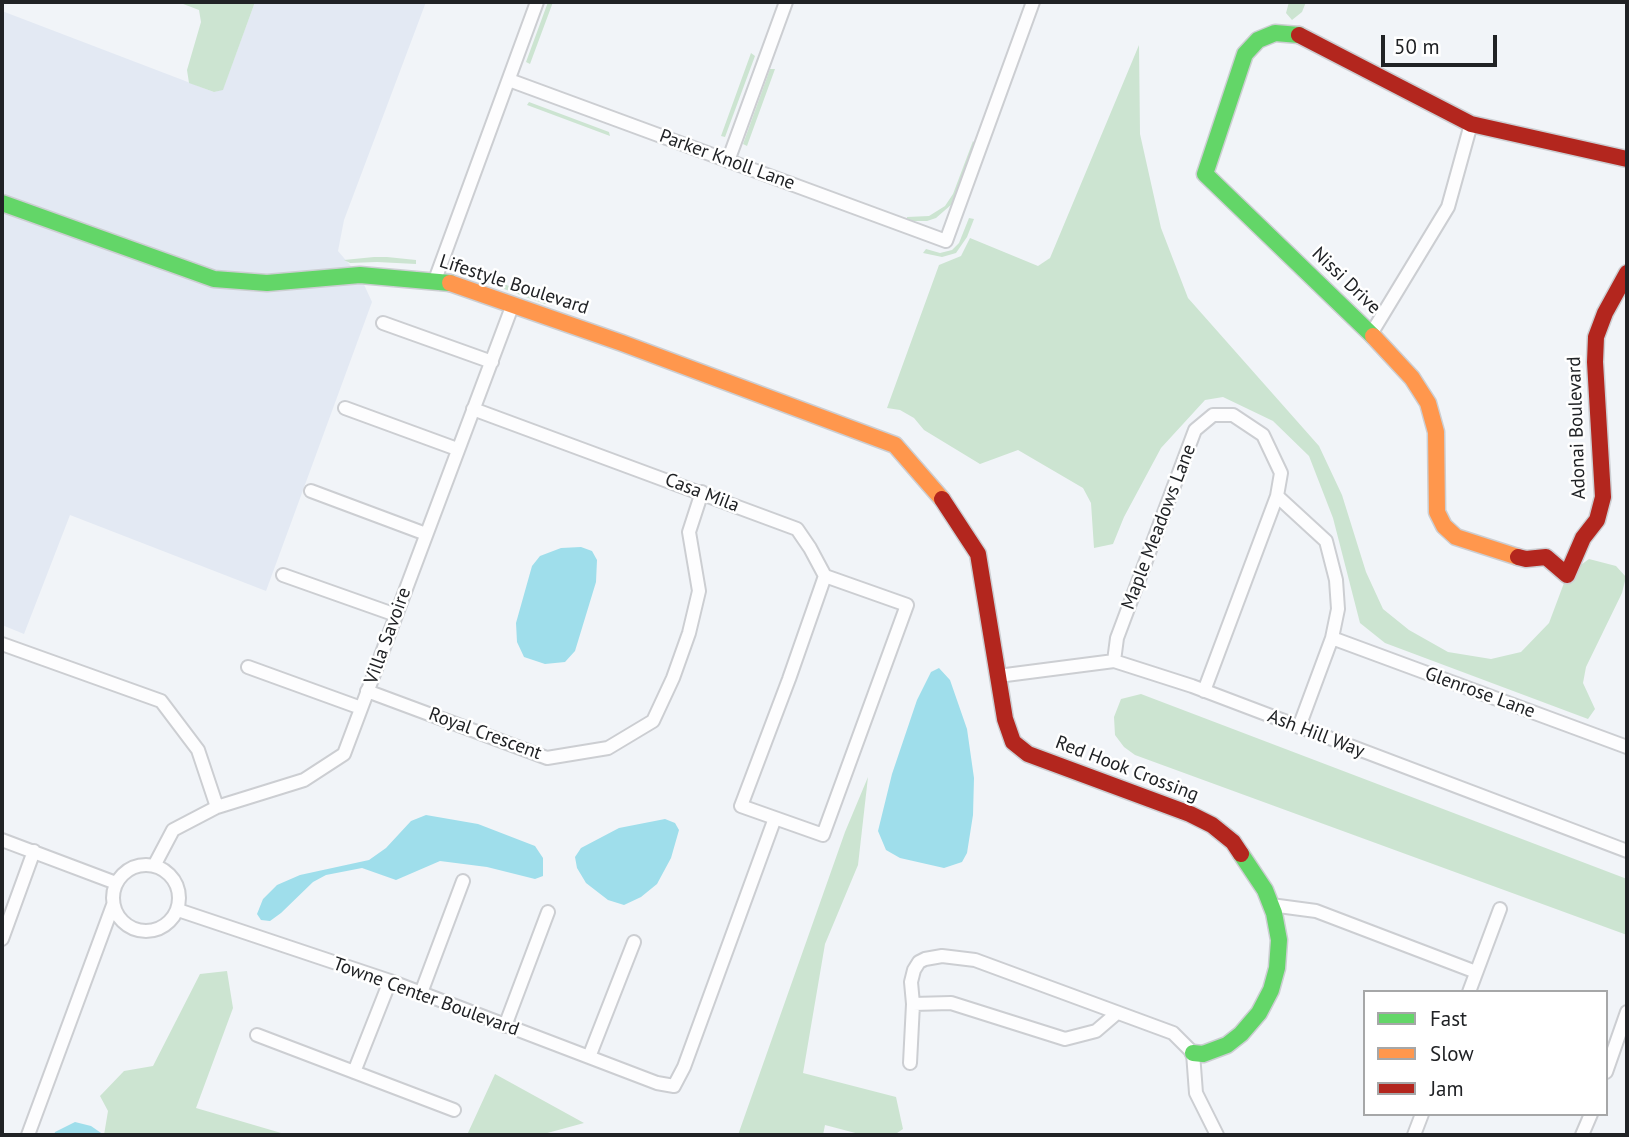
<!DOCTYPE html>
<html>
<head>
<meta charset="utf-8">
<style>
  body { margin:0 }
  #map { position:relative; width:1629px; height:1137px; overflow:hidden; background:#f1f4f8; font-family:"PT Sans",sans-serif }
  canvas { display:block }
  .frame { position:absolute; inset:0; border:4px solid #202225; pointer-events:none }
  .legend { position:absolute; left:1363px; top:990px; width:245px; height:126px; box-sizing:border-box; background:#fff; border:2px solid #a6a7a8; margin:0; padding:9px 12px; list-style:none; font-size:21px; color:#202225 }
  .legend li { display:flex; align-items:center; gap:14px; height:35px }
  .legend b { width:35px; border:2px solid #a6a7a8 }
  .scale { position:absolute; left:1381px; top:35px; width:116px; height:32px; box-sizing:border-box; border:4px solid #202225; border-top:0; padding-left:9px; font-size:21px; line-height:24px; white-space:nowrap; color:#202225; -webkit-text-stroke:5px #fff; paint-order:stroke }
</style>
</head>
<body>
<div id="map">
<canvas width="1629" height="1137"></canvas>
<div class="frame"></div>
<ul class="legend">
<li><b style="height:9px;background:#63d668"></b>Fast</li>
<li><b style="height:9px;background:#ff974d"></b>Slow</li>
<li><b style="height:9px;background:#b3261e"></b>Jam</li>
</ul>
<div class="scale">50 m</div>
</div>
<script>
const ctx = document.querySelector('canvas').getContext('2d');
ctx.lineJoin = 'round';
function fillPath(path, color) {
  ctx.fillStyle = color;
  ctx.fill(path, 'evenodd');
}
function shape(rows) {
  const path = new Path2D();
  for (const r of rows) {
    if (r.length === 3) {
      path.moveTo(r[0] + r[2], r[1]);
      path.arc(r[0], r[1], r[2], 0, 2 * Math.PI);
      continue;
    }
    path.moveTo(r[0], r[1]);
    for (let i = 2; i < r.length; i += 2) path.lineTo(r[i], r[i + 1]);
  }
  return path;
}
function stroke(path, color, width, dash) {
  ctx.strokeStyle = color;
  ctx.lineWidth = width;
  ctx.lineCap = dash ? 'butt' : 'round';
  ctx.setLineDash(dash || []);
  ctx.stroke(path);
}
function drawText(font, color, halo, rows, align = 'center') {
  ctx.font = font + ' "PT Sans",sans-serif';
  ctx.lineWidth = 5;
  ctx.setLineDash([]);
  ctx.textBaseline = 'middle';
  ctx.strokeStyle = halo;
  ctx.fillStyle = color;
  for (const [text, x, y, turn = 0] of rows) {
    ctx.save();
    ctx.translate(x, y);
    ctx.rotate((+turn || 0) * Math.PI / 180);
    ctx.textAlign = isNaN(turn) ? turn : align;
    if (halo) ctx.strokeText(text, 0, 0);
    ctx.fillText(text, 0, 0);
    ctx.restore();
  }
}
const built = shape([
  [255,2,426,2,344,220,338,251,361,278,372,302,266,591,70,515,24,634,2,625,2,11,214,92,223,89]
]);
const green = shape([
  [178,2,255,2,223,90,214,92,189,83,187,70,201,22,199,10],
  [548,2,553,2,530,64,526,62],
  [1289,2,1306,2,1302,12,1292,20,1286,13],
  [1139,45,1140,134,1161,228,1188,298,1319,446,1342,495,1366,572,1383,609,1409,630,1448,652,1491,659,1521,652,1549,623,1567,575,1589,559,1616,566,1626,577,1622,593,1586,667,1583,683,1595,709,1588,719,1385,643,1360,623,1333,518,1309,456,1273,421,1223,397,1205,400,1161,448,1124,517,1113,544,1094,548,1091,503,1083,488,1018,450,980,464,924,430,914,418,900,410,887,408,939,265,961,256,970,238,1038,266,1050,258],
  [751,53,755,56,725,137,721,136],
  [770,69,775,69,747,146,743,144],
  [529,102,609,132,610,136,527,105],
  [973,141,976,145,952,204,936,218,927,221,907,221,907,217,929,216,945,206,953,194],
  [969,218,974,219,967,237,956,253,942,257,923,253,926,249,940,253,952,250,959,243],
  [374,257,387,257,416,260,416,264,377,262,350,263,344,260],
  [460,258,469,271,549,301,545,304,466,275,457,262,456,259],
  [1141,694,1627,879,1627,935,1135,755,1124,747,1115,735,1114,717,1121,699],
  [868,777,858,865,825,944,803,1073,896,1097,903,1129,894,1135,863,1135,825,1125,823,1135,738,1135,845,832],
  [227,971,233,1008,196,1108,288,1135,104,1135,108,1111,100,1096,124,1071,153,1066,200,974],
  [495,1074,584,1123,540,1135,467,1135]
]);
const water = shape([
  [581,547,592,551,597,560,596,582,575,651,565,662,545,664,524,657,517,642,516,623,532,566,540,556,561,548],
  [939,668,950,680,967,729,974,778,973,815,967,853,962,862,944,868,900,858,886,850,878,831,892,774,917,700,931,672],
  [426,815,478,824,535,846,543,858,543,876,535,879,487,867,440,861,396,880,362,868,326,875,313,882,281,913,270,921,261,920,257,914,263,899,277,885,300,875,369,860,386,848,411,821],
  [665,819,675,823,679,830,671,858,657,884,641,897,624,905,608,900,586,883,577,868,575,857,581,848,619,828],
  [75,1122,91,1126,104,1135,54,1135,55,1132]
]);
const street = shape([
  [509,80,946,241,1033,2],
  [728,161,786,2],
  [435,280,537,2],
  [383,323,492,362],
  [1371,334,1448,207,1471,124],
  [345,408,457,449],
  [473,409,797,529,810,548,825,576,907,605,823,835,741,806,789,679,825,576],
  [311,491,426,534],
  [1277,496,1326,541,1336,580,1338,609,1332,638,1299,727],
  [283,575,396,615],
  [1332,638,1627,747],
  [2,644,161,701,198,750,217,807],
  [1114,661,1117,638,1195,430,1213,415,1233,415,1263,435,1281,473,1277,496,1204,691],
  [248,667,361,708],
  [998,676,1114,661,1192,686,1627,851],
  [367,691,547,758,608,748,653,721,673,678,689,633,699,591,689,532,702,492],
  [2,840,116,883],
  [146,898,33],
  [154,866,173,830,217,807,304,780,344,754,513,304],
  [1271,905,1316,911,1476,972],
  [178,910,390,981,657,1083,674,1086,684,1067,775,818],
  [2,939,34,851],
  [1469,992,1500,909],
  [421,993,463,881],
  [913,1004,951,1003,1065,1039,1096,1031,1117,1013],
  [505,1026,548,912],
  [257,1035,454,1110],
  [589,1057,634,942],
  [910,1063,913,1004,911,982,914,970,919,962,925,959,942,956,975,960,1173,1033,1193,1053,1196,1093,1217,1135],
  [354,1072,390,981],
  [1606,1072,1627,1012],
  [28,1135,113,905],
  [1414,1135,1422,1114],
  [1582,1135,1591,1114]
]);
const fast = shape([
  [1299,35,1275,33,1258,40,1245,54,1205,174,1373,336],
  [2,203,214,279,267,283,360,275,450,283],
  [1193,1053,1203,1054,1227,1045,1241,1034,1259,1013,1271,990,1277,968,1279,940,1274,913,1265,890,1241,854]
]);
const slow = shape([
  [450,283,622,343,895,445,942,499],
  [1373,336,1412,378,1428,403,1436,432,1437,512,1444,526,1456,537,1518,557]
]);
const jam = shape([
  [1299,35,1471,124,1627,159],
  [942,499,978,554,1005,719,1013,742,1028,754,1190,814,1212,825,1233,842,1241,854],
  [1518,557,1526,559,1546,557,1567,575,1583,538,1597,520,1603,497,1595,362,1596,337,1605,313,1627,273]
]);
const streetNames = [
  ["Parker Knoll Lane",727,160,20],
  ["Nissi Drive",1346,281,44],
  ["Lifestyle Boulevard",514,285,18],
  ["Adonai Boulevard",1577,428,-92],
  ["Casa Mila",702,493,21],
  ["Maple Meadows Lane",1159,527,-69],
  ["Villa Savoire",388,636,-70],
  ["Glenrose Lane",1480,693,20],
  ["Royal Crescent",485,734,20],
  ["Ash Hill Way",1316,734,21],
  ["Red Hook Crossing",1127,769,21],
  ["Towne Center Boulevard",426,997,20]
];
fillPath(built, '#e3e9f3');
fillPath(green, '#cce4d1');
fillPath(water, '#9fdeeb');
stroke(street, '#ccced2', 16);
stroke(fast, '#ccced2', 19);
stroke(slow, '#ccced2', 19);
stroke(jam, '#ccced2', 19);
stroke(street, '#fdfdfe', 12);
stroke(fast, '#63d668', 16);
stroke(slow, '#ff974d', 16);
stroke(jam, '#b3261e', 16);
drawText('19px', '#202225', '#fff', streetNames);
</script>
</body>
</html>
